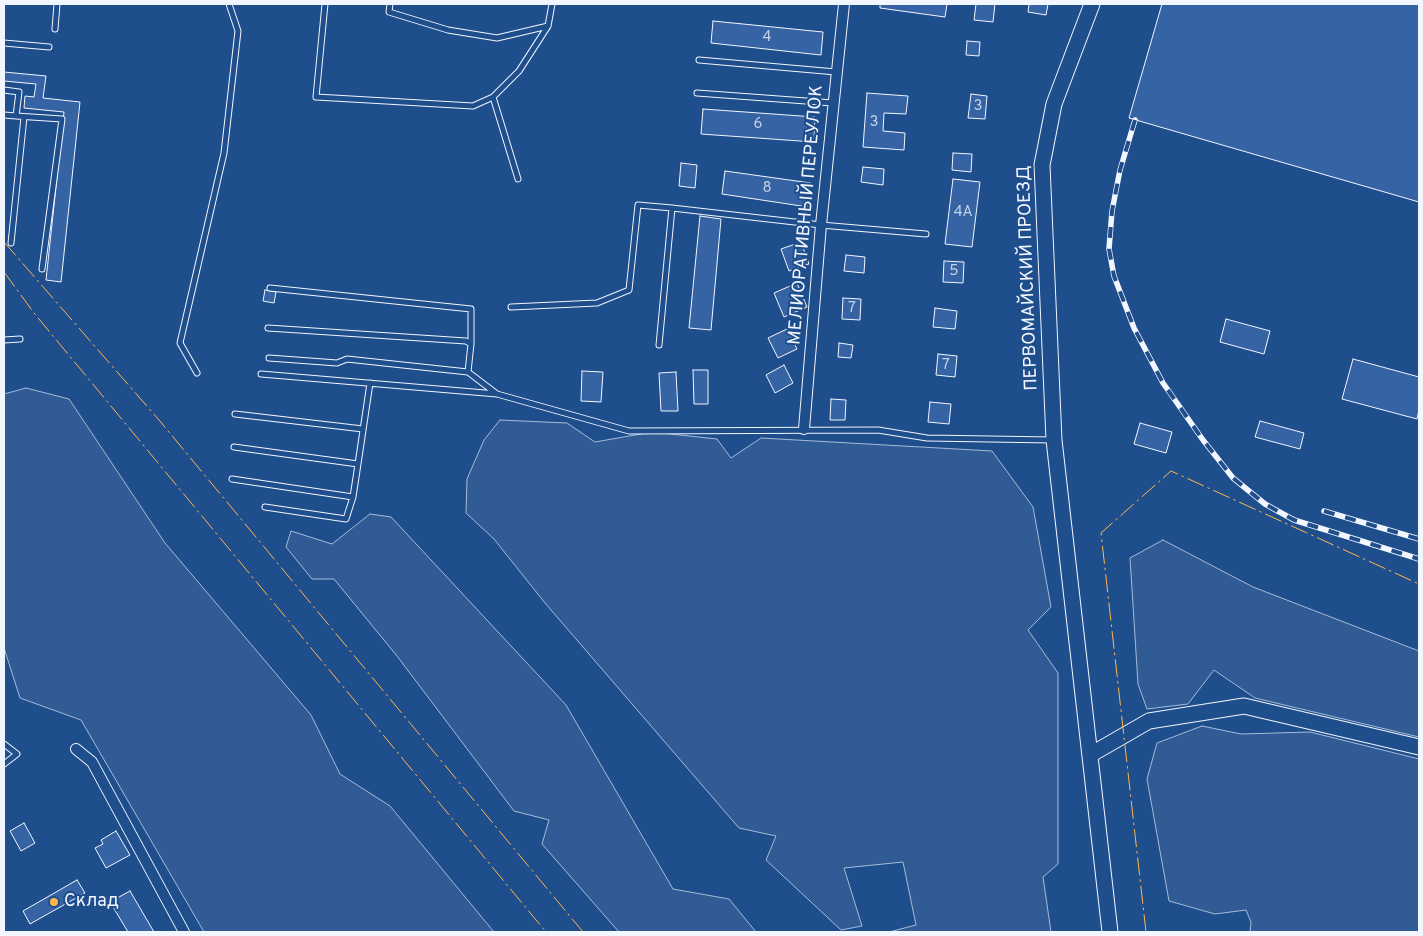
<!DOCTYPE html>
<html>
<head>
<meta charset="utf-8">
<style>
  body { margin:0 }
  #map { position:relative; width:1423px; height:936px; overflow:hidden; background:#1f4e8c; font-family:Overpass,sans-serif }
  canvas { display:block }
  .frame { position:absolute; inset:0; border:5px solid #f2f6ff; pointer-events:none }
</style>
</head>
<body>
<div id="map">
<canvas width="1423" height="936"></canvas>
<div class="frame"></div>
</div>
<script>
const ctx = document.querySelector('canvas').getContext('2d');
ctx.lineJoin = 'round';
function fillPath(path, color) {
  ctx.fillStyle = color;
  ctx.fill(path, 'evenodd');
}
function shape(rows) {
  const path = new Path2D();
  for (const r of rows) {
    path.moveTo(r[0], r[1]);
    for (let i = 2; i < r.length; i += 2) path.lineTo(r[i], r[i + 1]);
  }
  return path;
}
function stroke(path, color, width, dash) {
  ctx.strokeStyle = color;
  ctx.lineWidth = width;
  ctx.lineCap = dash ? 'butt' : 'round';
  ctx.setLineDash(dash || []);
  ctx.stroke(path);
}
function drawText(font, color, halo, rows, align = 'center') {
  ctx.font = font + ' Overpass,sans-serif';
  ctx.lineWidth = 4;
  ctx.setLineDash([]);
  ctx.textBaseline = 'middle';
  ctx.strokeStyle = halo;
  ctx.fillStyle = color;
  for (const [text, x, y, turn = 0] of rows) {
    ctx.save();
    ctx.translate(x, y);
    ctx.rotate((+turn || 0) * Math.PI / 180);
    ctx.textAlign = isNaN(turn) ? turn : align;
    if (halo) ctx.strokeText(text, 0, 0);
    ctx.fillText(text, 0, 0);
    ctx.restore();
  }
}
const built = shape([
  [26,388,69,399,165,543,311,715,340,774,390,806,494,932,204,932,81,720,20,698,4,648,4,394,26,388],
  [500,420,567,423,595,442,652,432,717,439,731,458,761,438,992,451,1033,507,1051,607,1028,630,1058,673,1058,864,1043,877,1051,932,889,932,916,925,903,862,844,868,862,926,841,930,766,860,776,836,739,828,545,603,494,539,466,513,467,479,484,440,500,420],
  [370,514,391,517,566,705,673,889,729,899,756,932,619,932,542,844,549,820,514,811,397,656,334,579,312,579,286,547,291,531,332,544,370,514],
  [1163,540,1253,587,1419,651,1419,737,1255,698,1214,670,1188,704,1147,709,1138,684,1130,558,1163,540],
  [1202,726,1241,734,1310,732,1419,759,1419,932,1250,932,1251,922,1246,910,1215,914,1169,901,1147,779,1157,743,1202,726]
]);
const building = shape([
  [880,4,947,4,945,17,880,8,880,4],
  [976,4,995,4,993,22,974,20,976,4],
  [1029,4,1048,4,1046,15,1028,12,1029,4],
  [1162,4,1419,4,1419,202,1129,118,1162,4],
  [713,21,823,32,821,55,711,43,713,21],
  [967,41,980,42,979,56,966,55,967,41],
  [4,72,46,76,43,98,80,102,61,282,46,280,64,112,24,108,25,96,34,97,36,84,4,81,4,72],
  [867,93,908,96,906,114,884,113,883,131,905,133,904,150,863,147,867,93],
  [971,94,987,96,985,119,968,118,971,94],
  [703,109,815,117,814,142,701,134,703,109],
  [953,153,972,154,971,172,952,170,953,153],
  [681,163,697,165,695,188,679,186,681,163],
  [863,167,884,169,883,185,861,182,863,167],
  [725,171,811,183,808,207,722,194,725,171],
  [953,179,980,182,972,247,945,244,953,179],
  [700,216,721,219,711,330,689,328,700,216],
  [801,242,809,264,789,271,781,249,801,242],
  [846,255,865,257,864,273,844,271,846,255],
  [944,261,964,262,963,283,943,282,944,261],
  [797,283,807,307,784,317,774,293,797,283],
  [265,290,276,292,274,303,263,301,265,290],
  [843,298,861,299,860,320,842,319,843,298],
  [935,308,957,311,955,329,933,327,935,308],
  [1226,319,1270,331,1264,354,1220,342,1226,319],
  [787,329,797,349,778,358,768,338,787,329],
  [839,343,853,345,851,358,838,357,839,343],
  [938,354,957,356,955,377,936,375,938,354],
  [1353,359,1419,377,1419,410,1417,419,1342,399,1353,359],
  [784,365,793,383,775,393,766,375,784,365],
  [693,370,708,370,708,404,694,404,693,370],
  [582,371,603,372,601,402,581,401,582,371],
  [676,372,678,411,661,411,659,373,676,372],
  [831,399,846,400,845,420,830,420,831,399],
  [930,402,951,404,949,424,928,422,930,402],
  [1260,421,1304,433,1300,449,1255,437,1260,421],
  [1140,423,1172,432,1166,453,1134,444,1140,423],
  [24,823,35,843,21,851,10,831,24,823],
  [116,831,130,855,106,868,95,848,103,844,101,840,116,831],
  [77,880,85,893,30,924,23,911,77,880],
  [130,891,154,932,128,932,110,902,130,891]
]);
const service = shape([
  [325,4,316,97,473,106,493,97],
  [390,4,389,12,448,30,497,38,548,26],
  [55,29,57,4],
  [4,43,49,47],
  [699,60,836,72],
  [4,90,19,92,16,116,62,119,42,269],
  [697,93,833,103],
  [4,115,16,116],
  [518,179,493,97,519,71,548,26,552,4],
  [11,243,24,117],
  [270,288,471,309,471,344],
  [511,307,597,303,629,290,638,205,672,208],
  [268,328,466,341,471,344,468,372],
  [4,340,20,339],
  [659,345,672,208,821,225,926,234],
  [269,358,337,363,347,359,468,372,497,394],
  [197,373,180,343,224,153,238,31,229,4],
  [261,374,497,394,629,431,878,430,927,438,1053,440],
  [235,414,363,429],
  [234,447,358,464,370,383],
  [232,479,353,497,358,464],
  [265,507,346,519,353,497],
  [4,744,17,754,4,764]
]);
const minor = shape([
  [804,429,821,225,844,4],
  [76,749,92,762,184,932]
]);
const secondary = shape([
  [1092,4,1054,104,1042,165,1054,440,1110,932],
  [1090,755,1149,721,1244,706,1419,747]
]);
const rail = shape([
  [1135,120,1120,170,1112,211,1109,249,1114,276,1134,328,1163,383,1203,440,1233,478,1265,504,1294,520,1419,559],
  [1324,511,1419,539]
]);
const power = shape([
  [4,242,159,420,583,932],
  [4,272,34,313,546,932],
  [1146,932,1101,533,1171,471,1419,584]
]);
const markers = [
  [54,902,5,"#ffb74d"]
];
const numberNames = [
  ["4",767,38],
  ["3",978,107],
  ["3",874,123],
  ["6",758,125],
  ["8",767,189],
  ["4А",963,213],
  ["5",954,272],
  ["7",852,309],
  ["7",946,366]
];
const streetNames = [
  ["МЕЛИОРАТИВНЫЙ ПЕРЕУЛОК",807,215,-85],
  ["ПЕРВОМАЙСКИЙ ПРОЕЗД",1029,278,-92]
];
const poiNames = [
  ["Склад",64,902]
];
fillPath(built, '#305b95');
stroke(built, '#a8bbd7', 1);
fillPath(building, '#3563a3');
stroke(building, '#f2f6ff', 1);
stroke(service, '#f2f6ff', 7);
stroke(minor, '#f2f6ff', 12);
stroke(secondary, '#f2f6ff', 17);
stroke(service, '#1f4e8c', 5);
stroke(minor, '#1f4e8c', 10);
stroke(secondary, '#1f4e8c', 15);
stroke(rail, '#f2f6ff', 5.5);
stroke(rail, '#1f4e8c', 4, [11]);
stroke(power, '#ffb74d', 1, [18, 4, 2.5, 4]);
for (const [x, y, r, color] of markers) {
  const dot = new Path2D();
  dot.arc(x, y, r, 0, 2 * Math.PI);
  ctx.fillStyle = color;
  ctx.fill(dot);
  stroke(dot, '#1f4e8c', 2);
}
drawText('15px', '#c3d1e8', null, numberNames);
drawText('18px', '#f2f6ff', '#1f4e8c', streetNames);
drawText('18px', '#f2f6ff', '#1f4e8c', poiNames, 'left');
</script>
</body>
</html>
